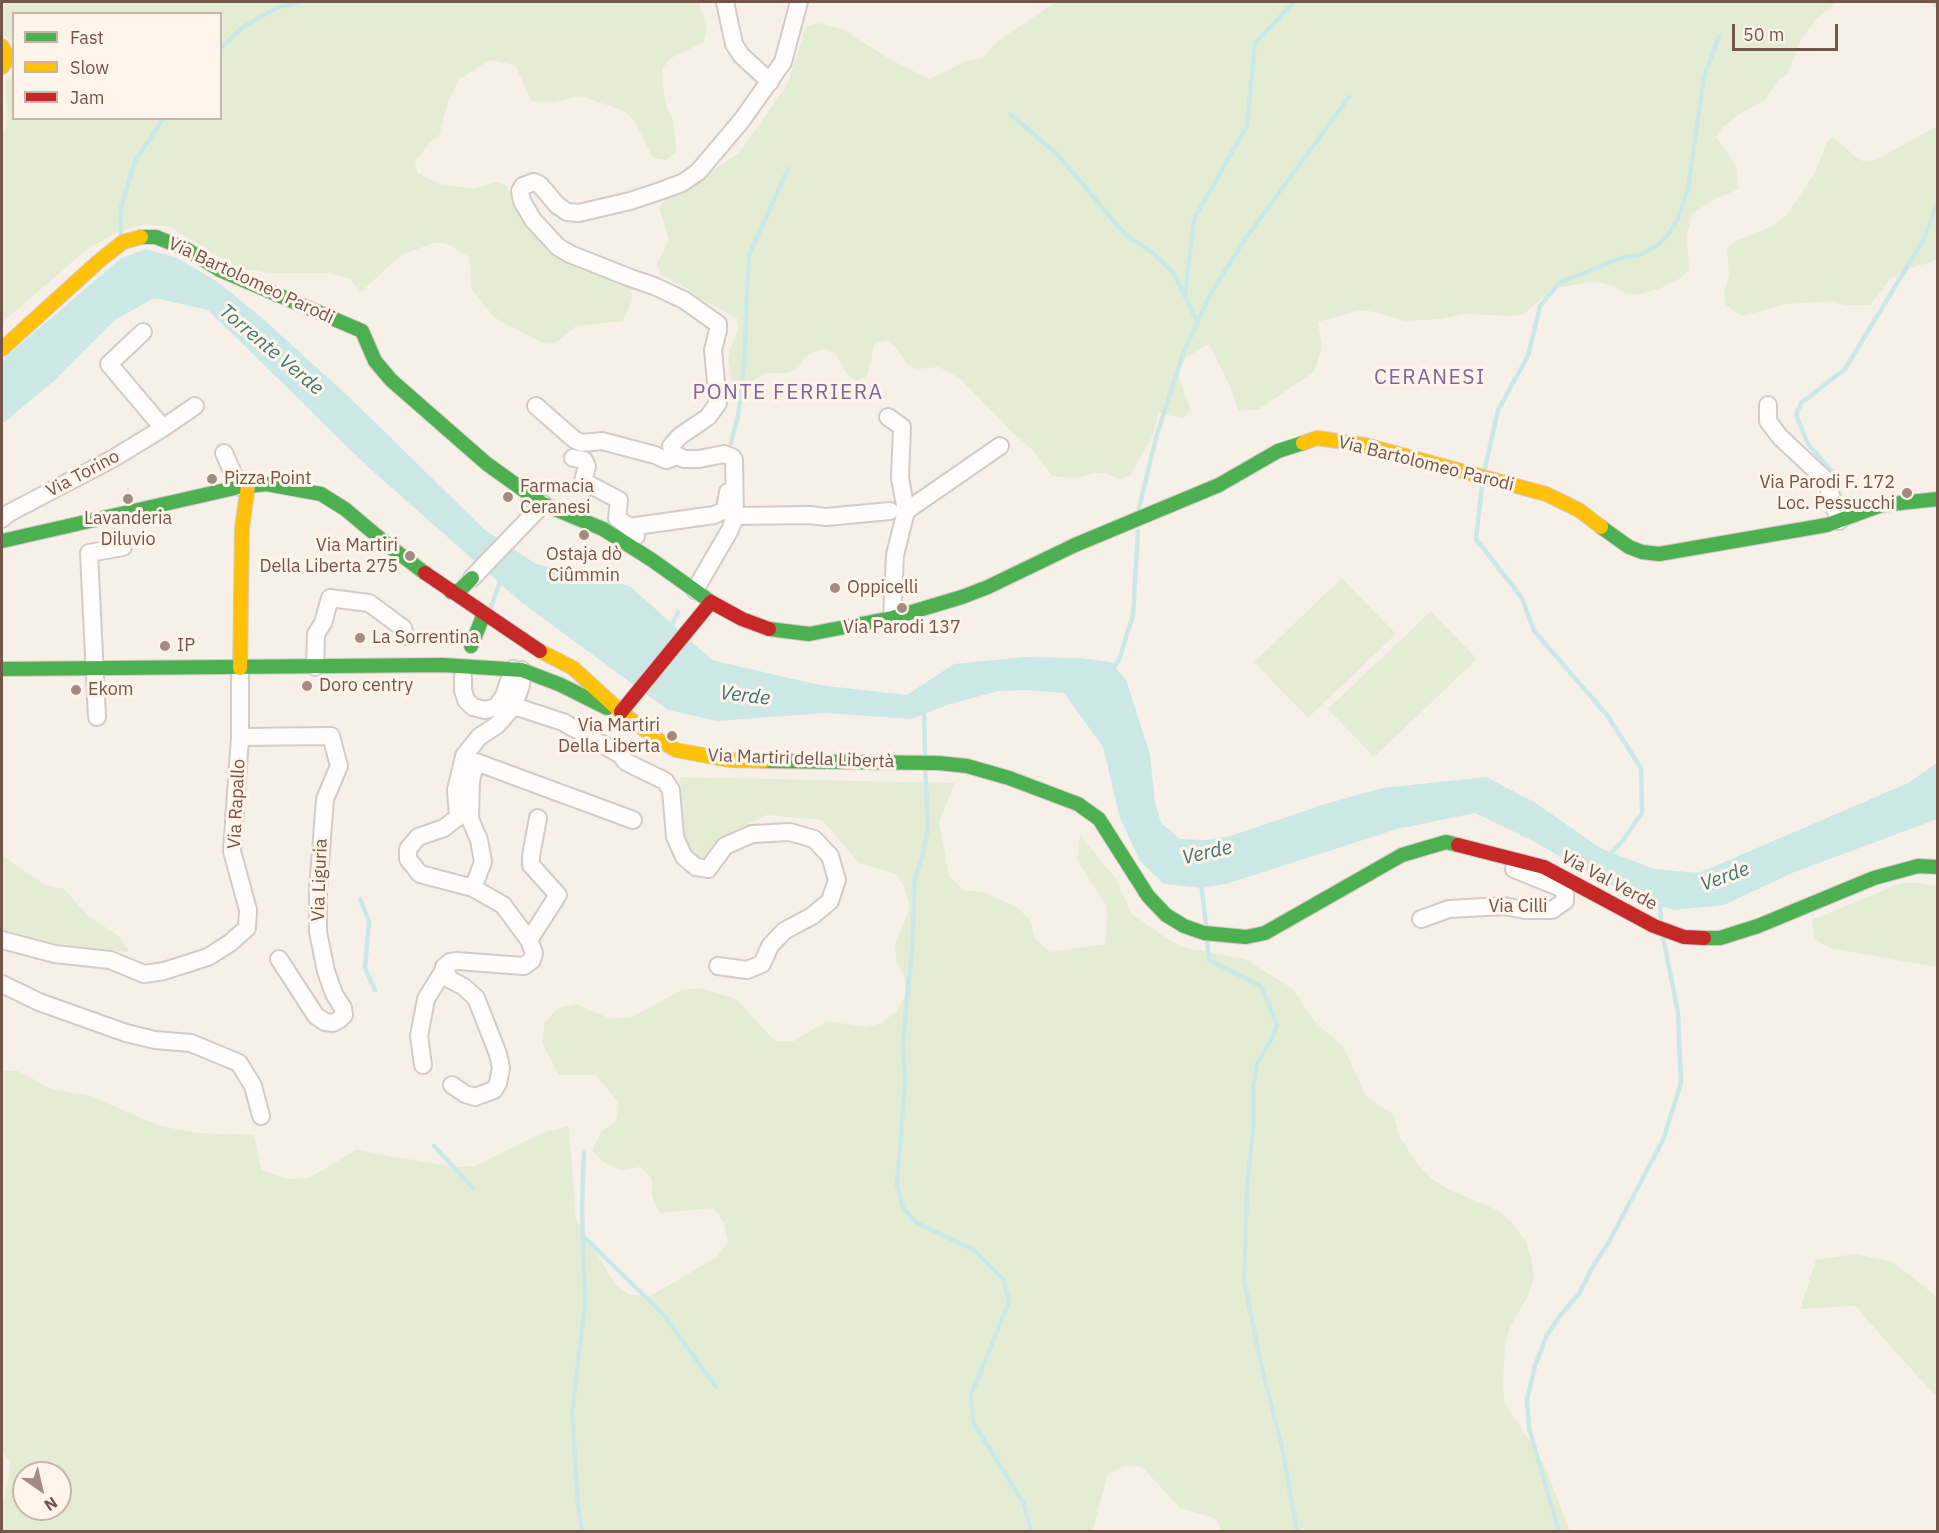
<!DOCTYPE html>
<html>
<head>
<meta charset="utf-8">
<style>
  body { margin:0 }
  #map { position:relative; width:1939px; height:1533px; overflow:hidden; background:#f6f0e9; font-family:"IBM Plex Sans",sans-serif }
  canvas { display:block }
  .frame { position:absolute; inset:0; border:3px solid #755449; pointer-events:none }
  .legend { position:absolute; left:12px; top:12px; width:210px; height:108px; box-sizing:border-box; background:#fff4ea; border:2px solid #c8b4aa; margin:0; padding:8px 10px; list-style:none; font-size:18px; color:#755449 }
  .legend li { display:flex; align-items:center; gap:12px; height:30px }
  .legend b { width:30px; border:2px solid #c8b4aa }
  .north { position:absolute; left:12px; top:1461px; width:60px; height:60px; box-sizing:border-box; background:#fff4ea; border:2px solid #c8b4aa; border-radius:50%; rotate:146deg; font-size:16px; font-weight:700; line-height:24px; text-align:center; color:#755449 }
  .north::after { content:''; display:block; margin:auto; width:21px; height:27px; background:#a28b81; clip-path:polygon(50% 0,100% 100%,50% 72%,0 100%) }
  .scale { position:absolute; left:1732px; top:24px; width:106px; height:27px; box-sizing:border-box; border:3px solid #755449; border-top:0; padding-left:8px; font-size:18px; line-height:21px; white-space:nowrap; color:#755449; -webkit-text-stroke:4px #fff4ea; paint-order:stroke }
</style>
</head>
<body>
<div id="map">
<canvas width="1939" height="1533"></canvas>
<div class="frame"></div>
<ul class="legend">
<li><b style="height:8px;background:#4caf50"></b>Fast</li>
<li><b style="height:8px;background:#ffc107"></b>Slow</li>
<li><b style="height:8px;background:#c62828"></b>Jam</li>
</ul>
<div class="north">N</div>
<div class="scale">50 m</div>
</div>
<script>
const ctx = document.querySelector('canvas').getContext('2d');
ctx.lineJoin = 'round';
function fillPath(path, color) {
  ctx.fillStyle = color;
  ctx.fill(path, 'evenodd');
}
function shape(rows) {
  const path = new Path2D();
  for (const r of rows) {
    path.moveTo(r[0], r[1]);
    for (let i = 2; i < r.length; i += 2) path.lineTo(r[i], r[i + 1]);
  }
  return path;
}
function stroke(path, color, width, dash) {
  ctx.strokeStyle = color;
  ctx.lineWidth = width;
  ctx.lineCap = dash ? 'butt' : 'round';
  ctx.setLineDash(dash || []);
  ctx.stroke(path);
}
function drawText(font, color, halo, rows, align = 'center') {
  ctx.font = font + ' "IBM Plex Sans",sans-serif';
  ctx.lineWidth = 6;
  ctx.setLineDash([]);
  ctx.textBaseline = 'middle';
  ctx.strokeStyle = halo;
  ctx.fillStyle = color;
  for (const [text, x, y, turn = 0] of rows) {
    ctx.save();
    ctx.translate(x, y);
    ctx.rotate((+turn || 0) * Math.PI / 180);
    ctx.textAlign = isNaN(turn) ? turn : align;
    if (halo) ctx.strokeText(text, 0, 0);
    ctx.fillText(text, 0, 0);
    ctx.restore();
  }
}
const green = shape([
  [2,2,699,2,707,30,704,42,671,58,663,68,662,82,667,108,674,122,676,152,666,160,653,158,633,119,624,111,581,96,553,102,531,101,515,65,490,60,460,79,448,100,440,134,429,143,415,162,418,173,439,184,474,189,495,182,506,185,526,227,562,252,622,281,631,288,632,300,623,321,576,326,557,342,545,344,495,318,472,290,469,257,445,243,433,243,400,256,361,292,350,279,328,273,270,273,243,269,221,258,170,227,146,224,117,232,86,250,2,323,2,133,7,127,5,80,13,74,14,118,220,118,220,14,14,14,13,44,2,32],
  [1056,2,1837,2,1816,19,1802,38,1788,73,1778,81,1765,100,1742,112,1722,128,1716,137,1736,166,1739,189,1713,200,1692,214,1687,236,1689,269,1681,278,1659,289,1636,295,1625,293,1615,286,1602,283,1590,282,1552,289,1524,314,1512,316,1465,314,1441,319,1405,321,1369,311,1357,311,1318,322,1322,348,1314,372,1259,409,1238,411,1230,386,1209,344,1187,357,1180,367,1179,379,1191,410,1183,418,1159,413,1151,439,1130,476,1119,479,1108,474,1097,473,1074,478,1052,476,1032,449,1015,435,959,378,939,367,917,369,908,365,895,347,886,340,875,344,867,376,856,381,847,374,835,353,826,349,815,351,805,357,799,367,788,373,765,373,734,392,728,361,730,349,739,328,737,318,699,298,690,290,661,275,657,263,669,241,659,207,667,199,739,153,787,85,806,27,818,23,842,29,893,61,929,79,967,61,983,58,998,41],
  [1937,126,1937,258,1932,262,1903,270,1888,282,1870,305,1844,305,1833,301,1788,304,1742,316,1726,305,1724,293,1729,275,1727,252,1729,246,1737,240,1770,227,1786,216,1814,174,1828,141,1832,137,1837,140,1857,158,1863,161,1876,160],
  [1342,578,1396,634,1308,718,1254,662],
  [1431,611,1477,659,1374,757,1328,709],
  [680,777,955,783,939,822,949,876,963,890,983,892,1017,907,1031,921,1035,939,1050,952,1106,944,1107,907,1077,860,1080,835,1116,879,1132,914,1169,940,1186,948,1245,959,1293,989,1314,1021,1343,1046,1366,1096,1394,1115,1398,1134,1418,1165,1431,1178,1446,1188,1499,1211,1513,1224,1525,1240,1531,1257,1534,1276,1529,1294,1510,1327,1505,1346,1503,1384,1505,1403,1544,1464,1570,1531,1221,1531,1217,1519,1180,1508,1142,1467,1124,1466,1108,1474,1092,1532,2,1532,2,1501,4,1500,11,1463,2,1452,2,1071,18,1071,52,1089,90,1096,160,1126,197,1133,254,1135,261,1170,288,1179,309,1178,356,1150,454,1167,475,1166,544,1132,569,1126,576,1219,615,1284,630,1295,650,1296,717,1257,728,1242,724,1223,714,1208,659,1213,652,1196,652,1179,640,1167,621,1170,604,1163,592,1150,601,1132,616,1121,619,1103,596,1075,559,1075,542,1043,545,1022,558,1008,576,1004,611,1019,632,1017,681,990,700,988,736,999,775,1041,794,1041,827,1021,866,1027,881,1023,896,1012,905,996,905,978,896,961,895,943,910,908,905,889,896,874,859,863,822,820,767,815,727,834,707,860,690,853,683,838],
  [24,1473,60,1473,60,1509,24,1509],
  [2,855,45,885,64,889,88,916,119,936,129,952,59,944,2,929],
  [1901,883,1920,883,1937,886,1937,967,1829,948,1814,938,1812,920],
  [1855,1254,1893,1262,1937,1297,1937,1396,1927,1387,1855,1306,1800,1309,1816,1260]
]);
const water = shape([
  [146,249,175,257,218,282,262,318,348,396,485,530,536,564,630,586,712,660,819,685,907,695,954,664,1024,657,1079,658,1111,662,1126,680,1150,754,1155,802,1161,823,1180,839,1205,840,1230,836,1325,804,1383,788,1486,777,1534,802,1602,849,1654,869,1699,873,1908,783,1937,763,1937,819,1792,873,1724,905,1674,910,1636,899,1529,839,1475,813,1397,829,1226,884,1202,888,1164,884,1140,861,1120,818,1103,747,1064,693,1025,690,998,691,947,705,912,719,825,713,717,721,668,710,521,602,367,466,208,310,154,298,115,320,55,380,2,424,2,360,120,259]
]);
const stream = shape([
  [1933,2,1938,7],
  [220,49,243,27,276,8,299,2],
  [1010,114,1057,154,1124,233,1155,255,1173,272,1197,321],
  [121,234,120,221,121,207,135,161,164,118],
  [1185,295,1194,219,1247,126,1255,43,1294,2],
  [731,443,738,416,744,365,749,255,788,169],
  [1485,468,1498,410,1528,356,1540,306,1559,283,1621,258,1639,255,1657,246,1667,236,1677,221,1688,189,1704,77,1719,36],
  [1482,486,1476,539,1522,598,1534,631,1607,715,1641,768,1642,813,1620,844,1608,855],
  [1139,508,1156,438,1182,356,1209,297,1243,242,1349,97],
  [1844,510,1834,474,1808,444,1796,415,1801,403,1845,369,1924,239,1938,201],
  [491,607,501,579],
  [670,629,678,612],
  [1111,670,1119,660,1133,615,1138,531],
  [924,709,925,755],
  [925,769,928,827,923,854,915,879,912,951,903,1042,905,1082,897,1185,903,1208,917,1223,974,1250,1003,1279,1009,1302,971,1395,973,1422,1024,1504,1031,1532],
  [1201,883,1206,925],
  [360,899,369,921,365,968,375,990],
  [1660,901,1661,920],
  [1207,939,1209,960,1261,986,1277,1025,1272,1038,1257,1064,1253,1089,1253,1129,1247,1188,1244,1281,1261,1364,1282,1447,1297,1532],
  [434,1146,474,1189],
  [584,1237,663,1314,716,1387],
  [582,1532,578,1504,572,1413,585,1305,582,1207,584,1153],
  [1559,1532,1529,1428,1527,1400,1535,1366,1546,1337,1559,1317,1579,1294,1592,1268,1610,1240,1663,1140,1681,1083,1678,1013,1663,937]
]);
const street = shape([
  [725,2,734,44,741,55,770,82],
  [143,332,109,364,163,428],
  [1768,405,1768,421,1780,437,1826,480,1839,521],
  [536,406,575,440,582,443,602,441,655,455,666,460,677,456],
  [888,417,902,427,900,478,906,511,895,555,892,618],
  [224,453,239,487],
  [573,458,584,460,587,466,583,481,619,500,617,518,629,527,636,536],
  [906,511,1000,446],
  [735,516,810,515,826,517,890,511],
  [2,519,9,513,114,458,163,428,195,406],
  [629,527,714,515,725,510,728,492],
  [472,578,543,504],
  [695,590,730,530,735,516,734,460,732,457,724,454,699,459,684,459,674,454,671,446,680,436,708,417,718,403,713,350,718,330,718,324,684,300,654,286,628,277,570,254,558,247,533,220,522,201,520,191,523,186,534,182,540,185,557,205,567,212,579,213,630,201,663,190,682,183,698,172,742,120,783,62,799,2],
  [315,667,316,634,323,623,330,598,369,603,403,628,405,636],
  [463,677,463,690,466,700,473,707,485,710,496,707,504,696,513,669],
  [514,706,563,722,621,755,626,762,665,781,671,790,675,837,684,857,696,867,708,869,725,846,752,834,790,832,814,839,830,856,837,880,830,901,812,916,784,931,770,946,762,964,747,970,718,966],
  [97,717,89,553,123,547],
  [240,737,331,736,339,766,325,799,318,889,318,932,326,971,334,994,343,1008,344,1015,340,1019,333,1023,325,1022,316,1016,279,959],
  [473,888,483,862,479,840,470,819,471,780,476,762,633,820],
  [1421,919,1449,909,1504,906,1525,910,1552,910,1565,901,1565,894,1561,888,1514,869],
  [2,940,55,954,110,960,144,974,164,971,208,957,230,943,247,928,248,910,232,851,240,737,240,668],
  [529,940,558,895,531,865,531,856,538,818],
  [2,984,39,1002,126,1033,155,1040,191,1043,239,1063,253,1086,261,1116],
  [423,1065,419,1036,426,999,444,970],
  [452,1085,465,1094,475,1097,494,1090,498,1083,501,1068,498,1054,476,998,464,987,449,979,444,967,450,962,457,961,524,966,532,960,534,953,529,940,503,905,473,888,420,874,408,859,408,849,418,837,444,828,458,817,456,790,464,756,479,737,497,725,514,706,521,685,522,670]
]);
const fast = shape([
  [141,237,156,237,186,249,220,270,362,331,375,361,391,380,487,464,543,504,603,529,652,560,711,602],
  [1601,527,1629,547,1642,552,1659,554,1827,525,1882,505,1938,499],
  [2,541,239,487,266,484,321,494,345,509,389,546,425,573],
  [451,592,460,590,472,578],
  [769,629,809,634,892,618,962,597,988,587,1075,545,1219,485,1278,451,1303,443],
  [471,646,484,614],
  [2,669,443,665,522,670,561,685,607,708],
  [764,761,938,763,967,766,1009,778,1078,804,1099,819,1148,896,1166,915,1184,926,1204,933,1246,937,1265,933,1402,855,1446,842,1458,845],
  [1704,938,1720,938,1758,926,1874,878,1918,866,1938,867]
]);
const slow = shape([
  [2,46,8,58,2,67],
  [2,349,99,261,123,242,141,237],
  [1303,443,1317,438,1365,445,1546,494,1579,510,1601,527],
  [540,651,573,668,621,712,660,741,676,750,729,760,764,761],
  [240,668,242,528,248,486]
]);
const jam = shape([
  [425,573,540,651],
  [621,712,711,602,742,619,769,629],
  [1458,845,1544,867,1654,926,1684,937,1704,938]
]);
const markers = [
  [212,479,6,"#a28b81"],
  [1907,493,6,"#a28b81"],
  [508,497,6,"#a28b81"],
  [128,499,6,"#a28b81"],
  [584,535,6,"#a28b81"],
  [410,556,6,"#a28b81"],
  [835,588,6,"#a28b81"],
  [902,608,6,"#a28b81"],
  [360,638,6,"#a28b81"],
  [165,646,6,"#a28b81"],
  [307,686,6,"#a28b81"],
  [76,690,6,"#a28b81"],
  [672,736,6,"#a28b81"]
];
const streetNames = [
  ["Via Bartolomeo Parodi",251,281,25],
  ["Via Bartolomeo Parodi",1426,464,14],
  ["Via Torino",83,474,-28],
  ["Via Martiri della Libertà",801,759,2],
  ["Via Rapallo",237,804,-87],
  ["Via Liguria",320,880,-88],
  ["Via Val Verde",1609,881,28],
  ["Via Cilli",1518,907]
];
const poiNames = [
  ["Pizza Point",224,479],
  ["Via Parodi F. 172",1895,483,"right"],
  ["Loc. Pessucchi",1895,504,"right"],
  ["Farmacia",520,487],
  ["Ceranesi",520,508],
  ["Lavanderia",128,519,"center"],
  ["Diluvio",128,540,"center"],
  ["Via Martiri",398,546,"right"],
  ["Della Liberta 275",398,567,"right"],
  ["Ostaja dò",584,555,"center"],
  ["Ciûmmin",584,576,"center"],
  ["Oppicelli",847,588],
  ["Via Parodi 137",902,628,"center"],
  ["La Sorrentina",372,638],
  ["IP",177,646],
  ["Doro centry",319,686],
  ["Ekom",88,690],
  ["Via Martiri",660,726,"right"],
  ["Della Liberta",660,747,"right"]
];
const waterNames = [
  ["Torrente Verde",271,350,40],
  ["Verde",745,696,7],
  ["Verde",1207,853,-13],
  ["Verde",1725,877,-20]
];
const quarterNames = [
  ["CERANESI",1430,378],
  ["PONTE FERRIERA",788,393]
];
fillPath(green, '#e4edd4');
fillPath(water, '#cbe8e7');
stroke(stream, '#cbe8e7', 4.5);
stroke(street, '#d5cbc6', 20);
stroke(fast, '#d6cbc6', 16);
stroke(slow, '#d6cbc6', 16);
stroke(jam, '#d6cbc6', 16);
stroke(street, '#fefdfc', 16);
stroke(fast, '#4caf50', 14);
stroke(slow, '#ffc107', 14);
stroke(jam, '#c62828', 14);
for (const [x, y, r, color] of markers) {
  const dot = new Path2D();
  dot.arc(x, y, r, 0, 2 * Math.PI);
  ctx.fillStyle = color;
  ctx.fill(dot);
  stroke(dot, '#fff4ea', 2);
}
drawText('18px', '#755449', '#fff4ea', streetNames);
drawText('18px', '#755449', '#fff4ea', poiNames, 'left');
drawText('italic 20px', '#3c777b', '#fff4ea', waterNames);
ctx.letterSpacing = '1.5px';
drawText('21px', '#816498', '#fff4ea', quarterNames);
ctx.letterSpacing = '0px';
</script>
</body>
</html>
